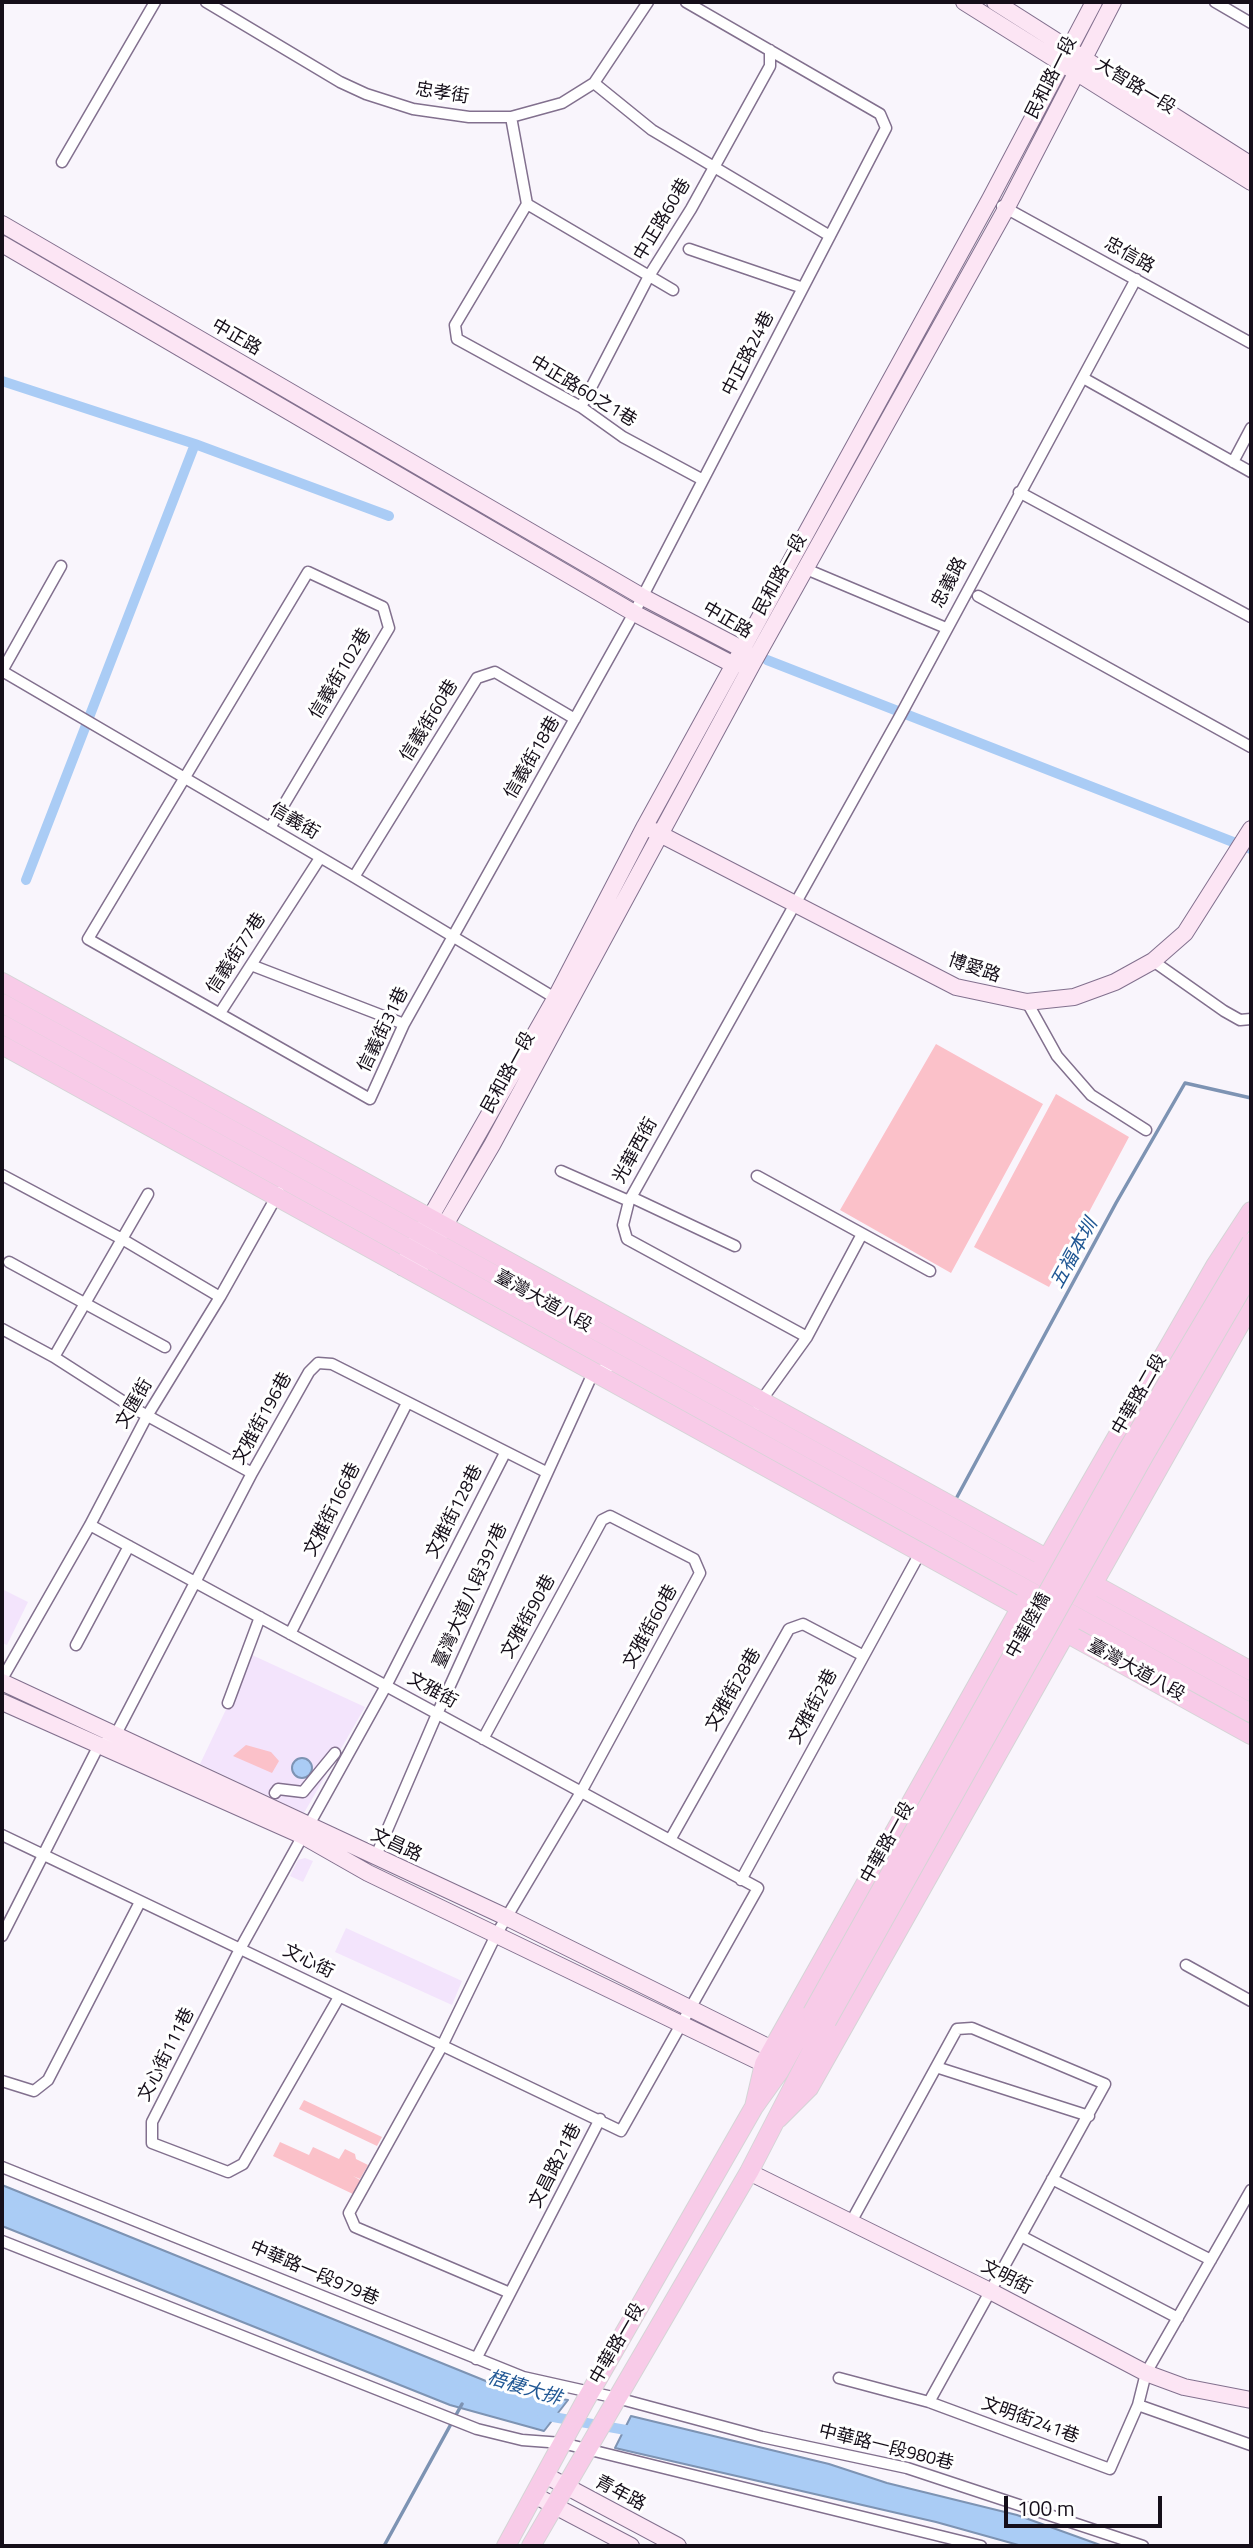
<!DOCTYPE html>
<html>
<head>
<meta charset="utf-8">
<style>
  body { margin:0 }
  #map { position:relative; width:1253px; height:2548px; overflow:hidden; background:#f9f5fc; font-family:"Titillium Web",sans-serif }
  canvas { display:block }
  .frame { position:absolute; inset:0; border:4px solid #150e19; pointer-events:none }
  .scale { position:absolute; left:1004px; top:2496px; width:158px; height:32px; box-sizing:border-box; border:4px solid #150e19; border-top:0; padding-left:9px; font-size:21px; line-height:24px; white-space:nowrap; color:#150e19; -webkit-text-stroke:5px #fff; paint-order:stroke }
</style>
</head>
<body>
<div id="map">
<canvas width="1253" height="2548"></canvas>
<div class="frame"></div>
<div class="scale">100 m</div>
</div>
<script>
const ctx = document.querySelector('canvas').getContext('2d');
ctx.lineJoin = 'round';
function fillPath(path, color) {
  ctx.fillStyle = color;
  ctx.fill(path, 'evenodd');
}
function shape(rows) {
  const path = new Path2D();
  for (const r of rows) {
    if (r.length === 3) {
      path.moveTo(r[0] + r[2], r[1]);
      path.arc(r[0], r[1], r[2], 0, 2 * Math.PI);
      continue;
    }
    path.moveTo(r[0], r[1]);
    for (let i = 2; i < r.length; i += 2) path.lineTo(r[i], r[i + 1]);
  }
  return path;
}
function stroke(path, color, width, dash) {
  ctx.strokeStyle = color;
  ctx.lineWidth = width;
  ctx.lineCap = dash ? 'butt' : 'round';
  ctx.setLineDash(dash || []);
  ctx.stroke(path);
}
function drawText(font, color, halo, rows, align = 'center') {
  ctx.font = font + ' "Titillium Web","Noto Sans TC",sans-serif';
  ctx.lineWidth = 6;
  ctx.setLineDash([]);
  ctx.textBaseline = 'middle';
  ctx.strokeStyle = halo;
  ctx.fillStyle = color;
  for (const [text, x, y, turn = 0] of rows) {
    ctx.save();
    ctx.translate(x, y);
    ctx.rotate((+turn || 0) * Math.PI / 180);
    ctx.textAlign = isNaN(turn) ? turn : align;
    if (halo) ctx.strokeText(text, 0, 0);
    ctx.fillText(text, 0, 0);
    ctx.restore();
  }
}
const built = shape([
  [2,1589,28,1602,7,1645,2,1643],
  [252,1655,365,1707,304,1813,200,1764],
  [305,1858,313,1861,303,1882,290,1876,298,1860],
  [346,1928,462,1981,452,2005,335,1952]
]);
const green = shape([
  [936,1044,1043,1104,951,1273,840,1210],
  [1056,1094,1129,1137,1049,1287,974,1247],
  [246,1745,271,1752,279,1761,272,1773,233,1756],
  [304,2100,382,2137,377,2146,299,2109],
  [280,2142,309,2155,313,2147,339,2159,345,2149,355,2154,356,2159,368,2165,360,2179,353,2176,362,2181,355,2195,273,2156]
]);
const water = shape([
  [302,1768,10],
  [2,2185,513,2392,568,2400,544,2431,450,2405,2,2226,2,2185],
  [631,2416,829,2464,887,2483,1017,2515,1103,2546,1022,2546,936,2522,615,2448,631,2416]
]);
const stream = shape([
  [957,1497,1116,1203,1185,1083,1251,1098],
  [384,2546,462,2404]
]);
const canal = shape([
  [2,381,195,444,389,516],
  [767,660,1251,849],
  [26,880,195,444],
  [542,2415,637,2432]
]);
const street = shape([
  [206,2,340,82,366,94,413,109,469,117,511,117,562,103,594,83,648,2],
  [1215,2,1251,23],
  [594,83,652,130,830,236],
  [511,117,527,204,673,290],
  [62,162,155,2],
  [527,204,455,325,457,339,581,407,623,437,703,480],
  [1002,206,1251,343],
  [689,249,803,288],
  [1085,379,1251,472],
  [581,407,649,276,691,209,770,66,770,50],
  [1233,462,1251,428],
  [1019,492,1251,617],
  [61,566,2,671,354,877,560,1001],
  [806,569,946,628],
  [978,596,1251,747],
  [270,828,389,628,383,607,308,572,88,939,370,1099,404,1024,634,613,886,128,880,114,686,2],
  [354,877,477,678,495,672,575,719],
  [1153,961,1224,1011,1240,1020,1251,1019],
  [251,965,404,1024],
  [1027,1002,1057,1056,1091,1095,1146,1130],
  [220,1013,320,858],
  [561,1171,629,1201],
  [2,1175,122,1239,220,1297],
  [757,1176,930,1271],
  [631,1197,735,1246],
  [9,1262,165,1347],
  [2,1329,54,1357,135,1409,252,1473],
  [807,1337,627,1239,623,1225,629,1201,899,718,1136,279],
  [54,1357,148,1194],
  [758,1405,807,1337,862,1234],
  [290,1634,407,1403],
  [76,1645,129,1546],
  [2,1679,90,1525,147,1416,220,1297,279,1192],
  [228,1703,260,1617],
  [483,1739,602,1520,610,1516,694,1559,700,1573,581,1792,496,1935,442,2046,349,2213,355,2227,510,2293],
  [275,1793,278,1789,303,1792,335,1753],
  [2,1835,621,2131,758,1888,90,1525],
  [670,1840,789,1629,803,1624,862,1655],
  [375,1858,437,1714,593,1373,616,1364],
  [741,1880,920,1553],
  [2,1936,98,1747,115,1736,252,1473,309,1372,318,1363,332,1364,546,1472],
  [1186,1965,1251,2001],
  [339,1997,243,2164,228,2172,152,2143,152,2122,240,1949,386,1686,505,1453],
  [936,2067,1089,2116],
  [2,2081,34,2091,48,2080,140,1902],
  [2,2167,523,2377,617,2398,762,2437,907,2468,1143,2546],
  [1052,2179,1211,2260],
  [851,2222,957,2029,972,2028,1105,2084,929,2402],
  [1021,2236,1178,2318],
  [2,2241,477,2429,522,2440,562,2443,981,2546],
  [476,2359,600,2119],
  [839,2378,929,2402,1110,2469,1138,2405,1146,2373,1251,2190],
  [1138,2405,1251,2445]
]);
const secondary = shape([
  [964,2,1251,182],
  [995,2,1251,165],
  [2,224,641,596,742,649,750,657],
  [2,244,634,613,734,665,745,663],
  [652,830,956,987,1027,1002,1074,997,1115,982,1153,961,1185,933,1251,829],
  [402,1267,555,999,645,826,990,199,1094,2],
  [419,1269,492,1145,754,661,1006,209,1113,2],
  [2,1682,506,1917,772,2049],
  [2,1702,303,1836,368,1873,764,2064],
  [749,2172,990,2291,1146,2373,1184,2387,1251,2400],
  [545,2475,678,2546],
  [534,2495,631,2546]
]);
const primary = shape([
  [2,982,1251,1671],
  [2,1003,1251,1692],
  [2,1024,1251,1713],
  [2,1045,1251,1735],
  [1042,1567,1215,1266,1251,1211],
  [1088,1593,1251,1305],
  [754,2107,764,2064,1026,1598],
  [778,2119,809,2088,1071,1624],
  [506,2546,584,2403,754,2107,779,2072,812,2013],
  [531,2546,749,2172,827,2021]
]);
const primaryBridge = shape([
  [812,2013,1129,1447,1251,1242],
  [827,2021,1144,1456,1251,1273]
]);
const streetNames = [
  ["民和路一段",1052,78,-63],
  ["大智路一段",1135,87,31],
  ["忠孝街",442,94,9],
  ["中正路60巷",663,220,-59],
  ["忠信路",1129,256,29],
  ["中正路",236,338,30],
  ["中正路24巷",749,354,-63],
  ["中正路60之1巷",583,392,31],
  ["民和路一段",781,575,-61],
  ["忠義路",950,583,-62],
  ["中正路",727,621,30],
  ["信義街102巷",341,674,-59],
  ["信義街60巷",430,721,-58],
  ["信義街18巷",533,758,-60],
  ["信義街",294,822,30],
  ["信義街77巷",237,954,-57],
  ["博愛路",974,969,19],
  ["信義街31巷",384,1030,-64],
  ["民和路一段",509,1073,-61],
  ["光華西街",636,1151,-61],
  ["臺灣大道八段",543,1302,29],
  ["中華路二段",1140,1395,-60],
  ["文匯街",135,1404,-60],
  ["文雅街196巷",263,1419,-61],
  ["文雅街166巷",333,1510,-63],
  ["文雅街128巷",455,1512,-63],
  ["臺灣大道八段397巷",471,1596,-66],
  ["文雅街90巷",529,1617,-61],
  ["中華陸橋",1029,1626,-61],
  ["文雅街60巷",651,1627,-61],
  ["臺灣大道八段",1136,1671,29],
  ["文雅街28巷",734,1690,-60],
  ["文雅街",432,1691,29],
  ["文雅街2巷",814,1707,-62],
  ["中華路一段",888,1843,-61],
  ["文昌路",396,1846,25],
  ["文心街",308,1962,26],
  ["文心街111巷",167,2055,-63],
  ["文昌路21巷",556,2166,-63],
  ["中華路一段979巷",314,2274,23],
  ["文明街",1006,2278,27],
  ["中華路一段",618,2344,-60],
  ["文明街241巷",1030,2421,20],
  ["中華路一段980巷",886,2448,14],
  ["青年路",620,2494,28]
];
const waterNames = [
  ["五福本圳",1075,1254,-61],
  ["梧棲大排",524,2389,17]
];
fillPath(built, '#f3e4fc');
fillPath(green, '#fbc1c9');
fillPath(water, '#aaccf5');
stroke(water, '#7d93b3', 2);
stroke(stream, '#7d93b3', 3.5);
stroke(canal, '#aaccf5', 10);
stroke(street, '#82708e', 13);
stroke(secondary, '#82708e', 18);
stroke(primary, '#d5d4d6', 20);
stroke(street, '#fff', 10);
stroke(secondary, '#fce5f4', 16);
stroke(primary, '#f8cbe8', 18);
stroke(primaryBridge, '#d5d4d6', 20, []);
stroke(primaryBridge, '#f8cbe8', 18);
drawText('18px', '#150e19', '#fff', streetNames);
drawText('italic 19px', '#205794', '#fff', waterNames);
</script>
</body>
</html>
